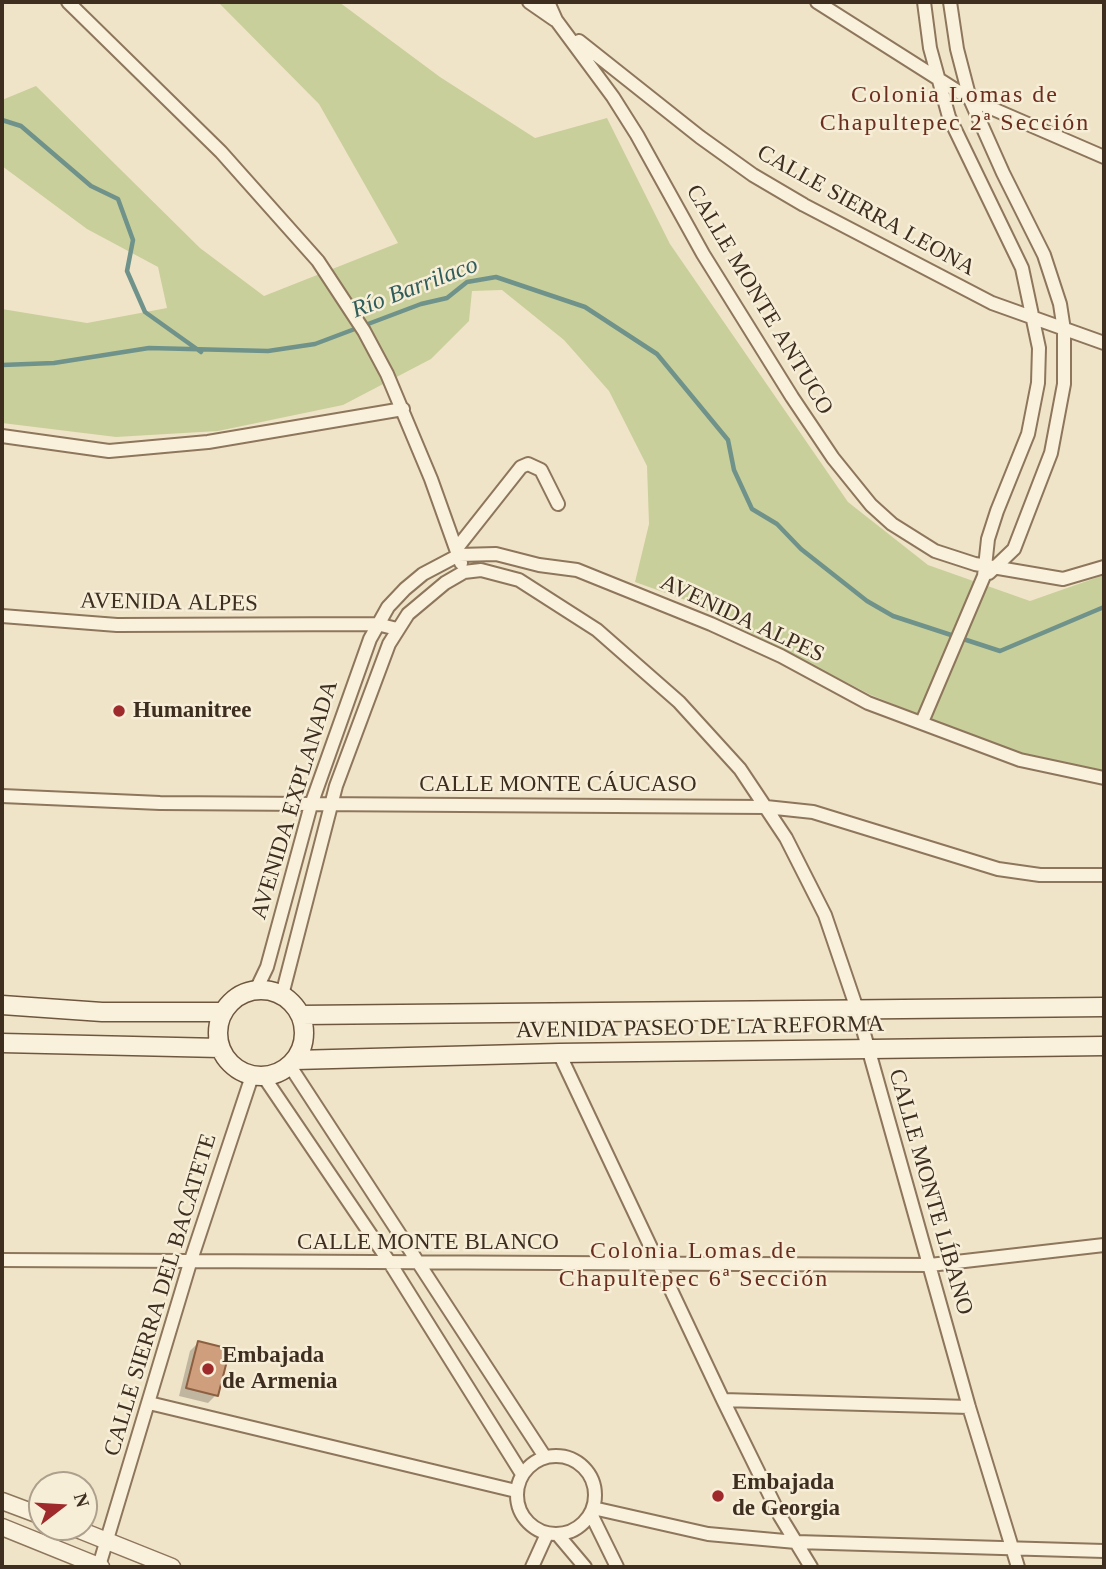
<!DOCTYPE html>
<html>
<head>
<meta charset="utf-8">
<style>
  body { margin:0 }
  #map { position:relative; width:1106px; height:1569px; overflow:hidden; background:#f0e4c8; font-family:Georgia,serif }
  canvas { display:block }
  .frame { position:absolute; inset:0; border:4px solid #3d2e20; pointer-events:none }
  .north { position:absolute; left:28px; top:1471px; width:70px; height:70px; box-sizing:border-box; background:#f7eed8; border:2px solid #ada18e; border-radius:50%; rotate:73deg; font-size:19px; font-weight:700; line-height:28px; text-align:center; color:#3d2e20 }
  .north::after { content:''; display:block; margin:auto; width:24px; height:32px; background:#9e2a2b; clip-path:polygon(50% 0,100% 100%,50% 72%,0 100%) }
</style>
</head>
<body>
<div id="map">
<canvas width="1106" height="1569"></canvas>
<div class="frame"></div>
<div class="north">N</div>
</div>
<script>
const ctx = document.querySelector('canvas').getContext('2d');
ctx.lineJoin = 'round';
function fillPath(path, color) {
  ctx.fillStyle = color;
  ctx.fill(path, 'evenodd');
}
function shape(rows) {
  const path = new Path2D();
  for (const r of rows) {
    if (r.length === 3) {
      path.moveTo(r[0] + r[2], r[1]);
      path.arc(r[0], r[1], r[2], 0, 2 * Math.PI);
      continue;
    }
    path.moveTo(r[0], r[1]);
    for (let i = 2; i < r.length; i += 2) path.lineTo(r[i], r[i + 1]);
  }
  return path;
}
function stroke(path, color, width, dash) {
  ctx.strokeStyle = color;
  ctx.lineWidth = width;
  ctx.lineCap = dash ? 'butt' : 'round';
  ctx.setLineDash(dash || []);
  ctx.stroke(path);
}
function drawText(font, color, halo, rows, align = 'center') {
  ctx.font = font + ' Georgia,serif';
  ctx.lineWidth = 5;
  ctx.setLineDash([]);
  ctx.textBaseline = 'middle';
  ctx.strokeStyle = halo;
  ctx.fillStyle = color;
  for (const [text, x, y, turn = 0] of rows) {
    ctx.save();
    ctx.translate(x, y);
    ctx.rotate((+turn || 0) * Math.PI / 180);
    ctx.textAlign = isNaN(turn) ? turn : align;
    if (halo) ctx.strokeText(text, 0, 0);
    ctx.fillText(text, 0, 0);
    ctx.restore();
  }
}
const green = shape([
  [218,2,339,2,440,77,535,138,607,118,670,244,848,502,928,565,1030,601,1104,575,1104,772,1020,756,871,695,688,601,635,582,649,524,647,466,609,391,564,340,502,290,472,291,469,321,431,359,343,405,218,431,116,437,2,423,2,309,87,323,167,308,158,267,87,229,2,166,2,100,36,86,200,248,264,296,398,243,319,104]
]);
const shadow = shape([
  [198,1343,216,1395,208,1403,179,1396,190,1351]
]);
const stream = shape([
  [2,120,21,126,91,186,118,199,133,240,127,271,145,312,201,352],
  [2,365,54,363,149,348,268,351,315,344,421,304,447,298,467,282,496,277,585,307,657,354,728,440,734,470,752,509,777,524,801,549,867,601,893,616,1000,651,1104,607]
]);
const building = shape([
  [198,1341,230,1349,218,1396,186,1388,198,1341]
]);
const minor = shape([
  [68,2,221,152,318,261,364,331,387,374,431,479,461,563],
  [529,2,555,20],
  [548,2,556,20,613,97,637,135,703,254,792,397,833,458,871,505,892,524,935,551,975,564,1063,579,1104,567],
  [817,2,970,99,1104,157],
  [950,2,957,49,970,99,1003,173,1044,255,1060,304,1064,330,1064,384,1051,453,1014,549,989,573],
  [579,41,700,137,753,175,804,205,992,303,1104,343],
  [2,436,109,451,208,442,403,409],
  [457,548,521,467,528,464,541,470,558,504],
  [2,616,117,625,377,624,397,629],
  [922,722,984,576,988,539,997,511,1028,434,1038,383,1039,348,1022,268,949,117,930,48,924,2],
  [2,796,160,803,766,807,813,812,998,869,1040,875,1104,875],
  [256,990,267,967,311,805,370,639,388,607,405,589,423,574,459,555,496,554,539,565,577,570,711,624,781,656,868,703,1020,760,1104,778],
  [282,995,336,786,389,644,408,614,445,583,464,572,481,570,519,580,597,630,679,702,740,769,786,838,825,915,858,1012,969,1407,1018,1567],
  [559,1053,723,1400,780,1516,811,1567],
  [290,1066,545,1457],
  [264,1077,390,1263,522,1474],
  [2,1260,930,1265,1104,1245],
  [723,1400,969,1407],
  [149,1403,516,1491],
  [556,1495,39],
  [593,1508,708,1534,796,1542,1104,1551],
  [591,1514,617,1567],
  [558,1535,585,1567],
  [99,1566,190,1263,252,1076],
  [532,1567,547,1534]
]);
const tertiary = shape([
  [2,1501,42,1516],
  [2,1527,101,1567],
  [72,1527,172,1567]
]);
const secondary = shape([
  [261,1033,43],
  [2,1005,102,1012,223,1012],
  [301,1015,1104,1007],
  [2,1043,220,1048],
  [295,1060,559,1053,1104,1046]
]);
const markers = [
  [119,711,7,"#9e2a2b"],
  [208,1369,7,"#9e2a2b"],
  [718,1496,7,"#9e2a2b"]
];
const streetNames = [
  ["CALLE SIERRA LEONA",866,211,29],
  ["CALLE MONTE ANTUCO",759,300,59],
  ["AVENIDA ALPES",169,603,1],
  ["AVENIDA ALPES",742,619,25],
  ["CALLE MONTE CÁUCASO",558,785],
  ["AVENIDA EXPLANADA",295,800,-73],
  ["AVENIDA PASEO DE LA REFORMA",700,1028,-1],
  ["CALLE MONTE LÍBANO",930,1192,74],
  ["CALLE MONTE BLANCO",428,1243],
  ["CALLE SIERRA DEL BACATETE",161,1295,-73]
];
const poiNames = [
  ["Humanitree",133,711],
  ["Embajada",222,1356],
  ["de Armenia",222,1382],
  ["Embajada",732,1483],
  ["de Georgia",732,1509]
];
const neighbourhoodNames = [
  ["Colonia Lomas de",955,96],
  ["Chapultepec 2ª Sección",955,124],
  ["Colonia Lomas de",694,1252],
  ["Chapultepec 6ª Sección",694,1280]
];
const waterNames = [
  ["Río Barrilaco",415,288,-21]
];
fillPath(green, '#c9cf9b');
fillPath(shadow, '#0003');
stroke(stream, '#6f938a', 4.5);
fillPath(building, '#cf9f7d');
stroke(building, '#8d5f41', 2);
stroke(minor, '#8d765c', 16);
stroke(tertiary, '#8d765c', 19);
stroke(secondary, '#6f573f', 21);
stroke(minor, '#faf1dc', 12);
stroke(tertiary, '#faf1dc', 16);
stroke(secondary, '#faf1dc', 18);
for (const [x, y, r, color] of markers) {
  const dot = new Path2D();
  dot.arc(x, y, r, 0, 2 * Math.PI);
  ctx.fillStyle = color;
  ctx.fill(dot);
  stroke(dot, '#f7eed8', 2.5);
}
drawText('23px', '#3d2e20', '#f7eed8', streetNames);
drawText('bold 23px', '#3d2e20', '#f7eed8', poiNames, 'left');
ctx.letterSpacing = '2px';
drawText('24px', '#6b2e1e', '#f7eed8', neighbourhoodNames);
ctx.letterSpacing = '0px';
drawText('italic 24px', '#2f5d5a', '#f7eed8', waterNames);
</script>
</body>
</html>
